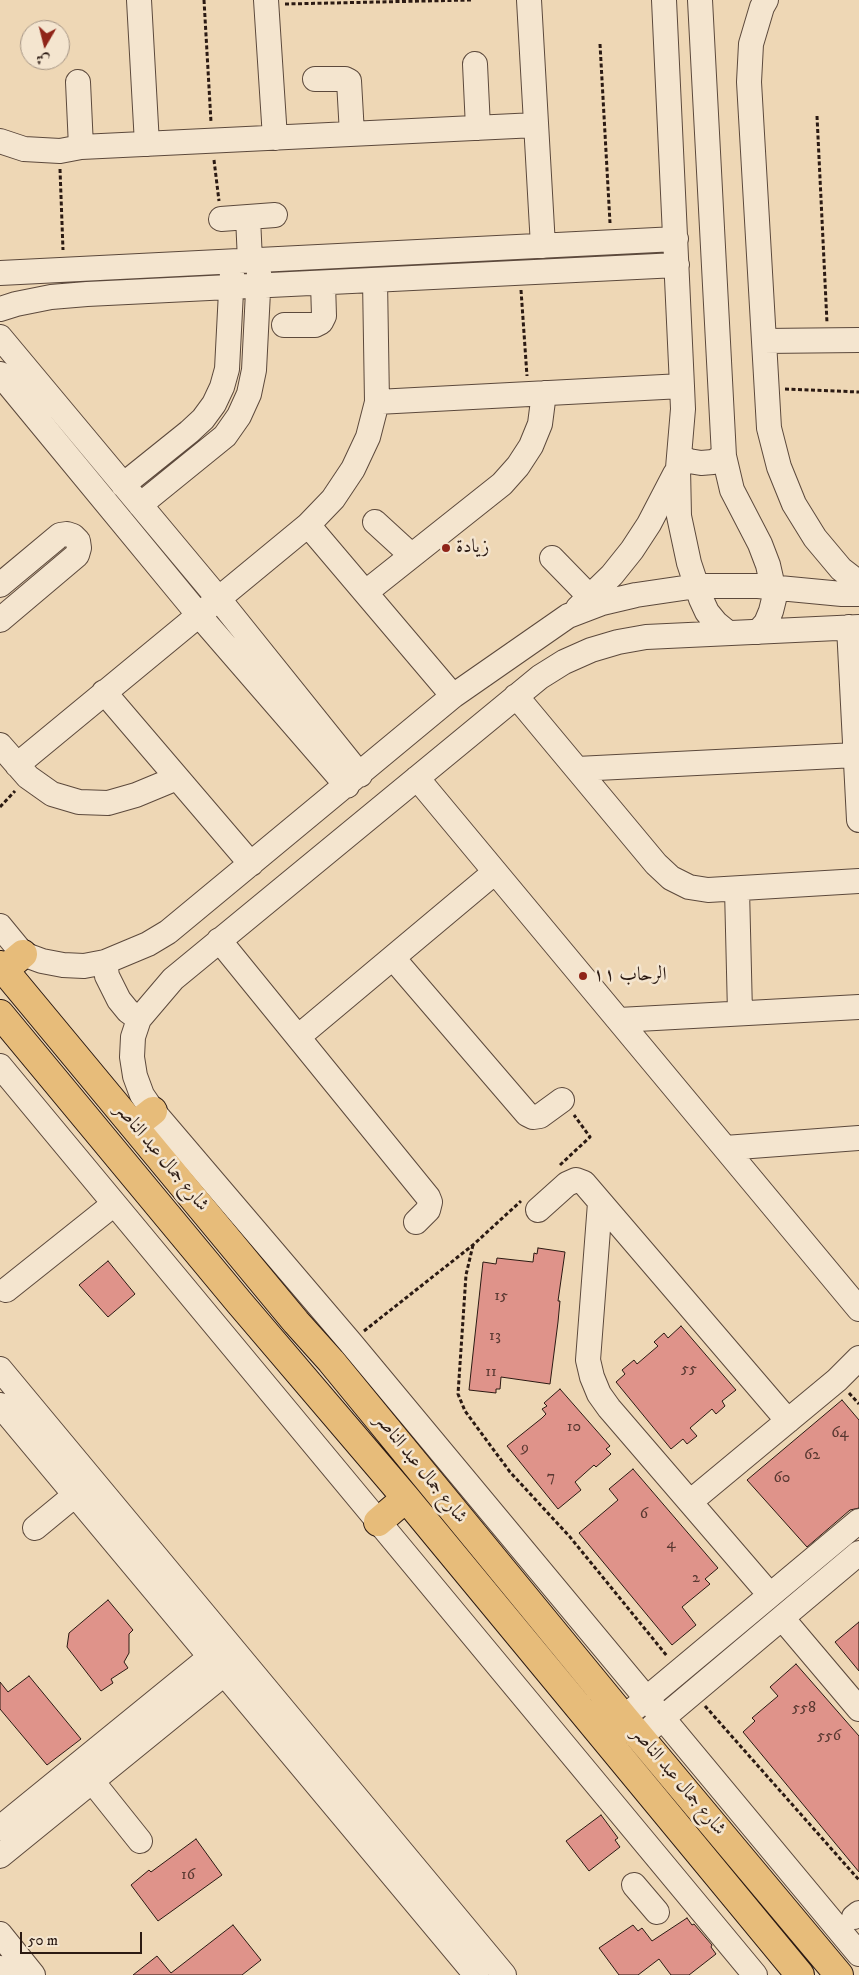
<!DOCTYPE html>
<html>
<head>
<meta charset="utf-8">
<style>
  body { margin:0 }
  #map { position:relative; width:859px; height:1975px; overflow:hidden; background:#eed7b5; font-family:"IM FELL DW Pica",Amiri,serif }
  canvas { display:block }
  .north { position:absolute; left:20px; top:20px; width:50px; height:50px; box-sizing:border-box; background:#f4e5cf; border:1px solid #a49484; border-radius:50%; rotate:188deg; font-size:14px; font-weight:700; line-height:20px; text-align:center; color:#2b1a13 }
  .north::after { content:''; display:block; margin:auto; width:18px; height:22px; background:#8f2418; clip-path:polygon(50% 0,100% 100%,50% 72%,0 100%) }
  .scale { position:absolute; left:20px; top:1932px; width:122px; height:22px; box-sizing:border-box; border:2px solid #2b1a13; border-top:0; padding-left:6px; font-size:15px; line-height:18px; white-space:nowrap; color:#2b1a13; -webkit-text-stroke:4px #f4e5cf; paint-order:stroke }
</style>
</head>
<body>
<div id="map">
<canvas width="859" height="1975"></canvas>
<div class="north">ش</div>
<div class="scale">50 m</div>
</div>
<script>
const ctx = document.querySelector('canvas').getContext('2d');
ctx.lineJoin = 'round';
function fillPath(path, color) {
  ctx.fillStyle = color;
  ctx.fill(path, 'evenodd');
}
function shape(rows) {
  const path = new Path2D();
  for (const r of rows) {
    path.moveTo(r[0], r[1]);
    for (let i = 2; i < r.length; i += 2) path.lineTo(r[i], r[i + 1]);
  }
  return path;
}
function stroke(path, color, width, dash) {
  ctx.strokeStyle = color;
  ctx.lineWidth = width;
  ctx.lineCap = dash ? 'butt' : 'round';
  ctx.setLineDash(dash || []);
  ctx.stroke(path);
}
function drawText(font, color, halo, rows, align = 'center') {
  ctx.font = font + ' "IM FELL DW Pica",Amiri,serif';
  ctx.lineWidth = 5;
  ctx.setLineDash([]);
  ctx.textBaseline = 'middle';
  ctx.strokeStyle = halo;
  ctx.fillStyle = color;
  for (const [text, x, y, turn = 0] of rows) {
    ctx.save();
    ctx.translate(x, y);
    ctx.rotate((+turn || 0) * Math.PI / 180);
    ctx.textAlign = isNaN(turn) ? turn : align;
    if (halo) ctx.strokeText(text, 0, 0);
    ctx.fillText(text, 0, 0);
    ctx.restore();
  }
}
const building = shape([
  [538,1248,565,1252,558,1301,560,1301,558,1322,550,1384,501,1377,500,1389,496,1389,496,1393,469,1390,483,1262,496,1264,497,1258,533,1262,534,1253,537,1254,538,1248],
  [108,1261,135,1294,108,1317,79,1285,108,1261],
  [681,1326,736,1390,722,1401,725,1406,716,1414,712,1409,690,1428,697,1436,687,1444,683,1439,671,1449,616,1382,625,1374,622,1370,634,1360,637,1364,658,1346,654,1342,664,1333,668,1338,681,1326],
  [560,1389,610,1446,606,1449,611,1454,596,1467,594,1465,575,1482,581,1490,558,1509,507,1446,542,1418,546,1414,542,1409,547,1406,544,1403,560,1389],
  [842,1400,859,1420,859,1508,850,1510,807,1547,747,1480,842,1400],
  [633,1469,718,1568,705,1579,710,1584,682,1607,696,1625,672,1645,579,1533,618,1500,609,1489,633,1469],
  [108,1600,133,1630,129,1634,129,1653,124,1662,128,1668,111,1679,113,1683,101,1691,67,1647,69,1633,108,1600],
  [859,1622,859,1671,835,1642,859,1622],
  [796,1664,859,1736,859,1872,743,1732,755,1721,752,1718,778,1696,770,1687,796,1664],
  [29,1676,81,1739,47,1765,0,1709,0,1682,8,1692,29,1676],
  [601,1815,618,1838,615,1840,620,1847,589,1871,566,1841,601,1815],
  [196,1839,222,1875,158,1921,131,1885,149,1870,151,1872,196,1839],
  [687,1918,692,1925,694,1924,712,1945,711,1947,716,1954,689,1975,671,1975,659,1959,638,1975,619,1975,599,1948,633,1925,638,1931,642,1928,652,1941,687,1918],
  [233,1925,261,1960,242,1975,133,1975,157,1956,171,1973,233,1925]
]);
const path = shape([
  [204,0,211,122],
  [285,4,471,0],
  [600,44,610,223],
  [817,116,827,323],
  [214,160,219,201],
  [60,169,63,250],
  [521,290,527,376],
  [785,389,859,392],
  [0,807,15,791],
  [560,1165,590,1137,574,1115],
  [473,1245,466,1275,458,1394,465,1411,510,1472,570,1537,667,1656],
  [364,1331,473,1245,521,1201],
  [849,1393,859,1404],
  [705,1706,859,1880]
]);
const minor = shape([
  [139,0,147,144],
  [266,0,275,138],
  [529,0,543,246],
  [664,0,682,386,683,409,678,468,679,516,689,563,701,599,707,612,716,623,727,632],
  [700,0,724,456,732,490,760,544,768,565,773,587,774,599,771,611,766,623,758,632],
  [766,0,762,7,751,44,749,82,769,428,779,467,794,504,815,538,841,569,859,583],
  [475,64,478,128],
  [315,79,345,79,349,81,352,134],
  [78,82,81,147],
  [0,141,24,149,60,151,81,147,536,125],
  [248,217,250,261],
  [221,219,275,215],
  [0,273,676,239],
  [0,309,16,304,51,297,87,294,677,265],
  [284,325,315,325,321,322,324,316,323,283],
  [0,337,218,598,360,775],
  [764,341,859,340],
  [0,374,198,614,347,786],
  [377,402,682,386],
  [679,456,689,461,701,463,713,462,724,456],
  [123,485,189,432,203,419,214,404,222,387,227,369,232,272],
  [140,505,225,436,239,416,249,394,254,370,259,272],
  [375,522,411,555],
  [308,525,453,696],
  [552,558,590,597],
  [0,585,60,535,67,534,73,536,78,541,79,548,77,555,0,620],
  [366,592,502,484,518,466,531,446,540,424,544,393],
  [578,608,612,575,632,550,649,524,675,474],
  [849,627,859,820],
  [859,627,646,637,618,642,591,650,564,662,540,677,173,979,139,1019,133,1037,132,1057,135,1076,142,1095,153,1111,350,1342,859,1954],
  [104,692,251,864],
  [516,696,656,864,671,878,689,887,708,890,859,881],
  [0,745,28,777,52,794,79,802,108,803,136,795,177,778],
  [17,765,308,525,333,499,353,469,368,437,377,402,375,280],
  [577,769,856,755],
  [417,778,859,1309],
  [737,889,740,1013],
  [0,926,23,954,42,961,63,965,84,966,105,962,148,944,168,932,453,696,568,616,602,603,636,595,697,586,758,586,842,594,859,594],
  [219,940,428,1197,430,1202,428,1210,416,1222],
  [393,958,527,1114,533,1117,540,1116,562,1100],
  [105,962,107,976,119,1000,128,1011,139,1019],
  [619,1020,859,1007],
  [298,1037,495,872],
  [0,1066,755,1975],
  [725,1148,859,1138],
  [600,1203,588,1360,592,1377,599,1394,609,1408,770,1595],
  [538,1210,567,1184,576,1180,584,1183,788,1421],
  [6,1290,114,1204],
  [0,1369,504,1975],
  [0,1405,476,1975],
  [690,1502,837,1380,859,1358],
  [35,1528,75,1495],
  [782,1618,859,1709],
  [634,1709,859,1521],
  [651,1728,859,1553],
  [92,1781,140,1841],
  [0,1828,210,1657],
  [0,1856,224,1674],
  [634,1885,657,1912],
  [854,1917,859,1913],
  [0,1934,33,1975],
  [0,1968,6,1975]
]);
const major = shape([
  [0,965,296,1322,331,1361,624,1718,839,1975],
  [4,970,23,954],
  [0,1014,238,1301,406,1498,800,1975],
  [134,1126,153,1111],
  [378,1522,406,1498]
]);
const markers = [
  [446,548,5,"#8f2418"],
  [583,976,5,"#8f2418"]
];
const numberNames = [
  ["15",501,1297],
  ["13",495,1337],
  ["55",689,1370],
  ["11",491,1373],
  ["10",574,1428],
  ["64",840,1434],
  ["9",525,1449],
  ["62",812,1456],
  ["7",551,1478],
  ["60",782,1479],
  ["6",644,1515],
  ["4",671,1545],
  ["2",696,1579],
  ["558",804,1709],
  ["556",829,1737],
  ["16",188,1876]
];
const poiNames = [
  ["زيادة",456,548],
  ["الرحاب ١١",593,976]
];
const streetNames = [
  ["شارع جمال عبد الناصر",161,1158,50],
  ["شارع جمال عبد الناصر",420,1469,51],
  ["شارع جمال عبد الناصر",678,1782,50]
];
fillPath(building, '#df938a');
stroke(building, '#2b1a13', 1);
stroke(minor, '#5c493c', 26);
stroke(major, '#2b1a13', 30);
stroke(path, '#2b1a13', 3, [4, 2.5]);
stroke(minor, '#f4e5cf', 24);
stroke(major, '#e7bc7a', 28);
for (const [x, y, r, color] of markers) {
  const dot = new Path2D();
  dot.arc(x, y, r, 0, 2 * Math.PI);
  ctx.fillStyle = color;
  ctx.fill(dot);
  stroke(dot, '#f4e5cf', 2);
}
drawText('16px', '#583831', null, numberNames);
drawText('19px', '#2b1a13', '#f4e5cf', poiNames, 'left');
drawText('19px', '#2b1a13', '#f4e5cf', streetNames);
</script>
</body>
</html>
